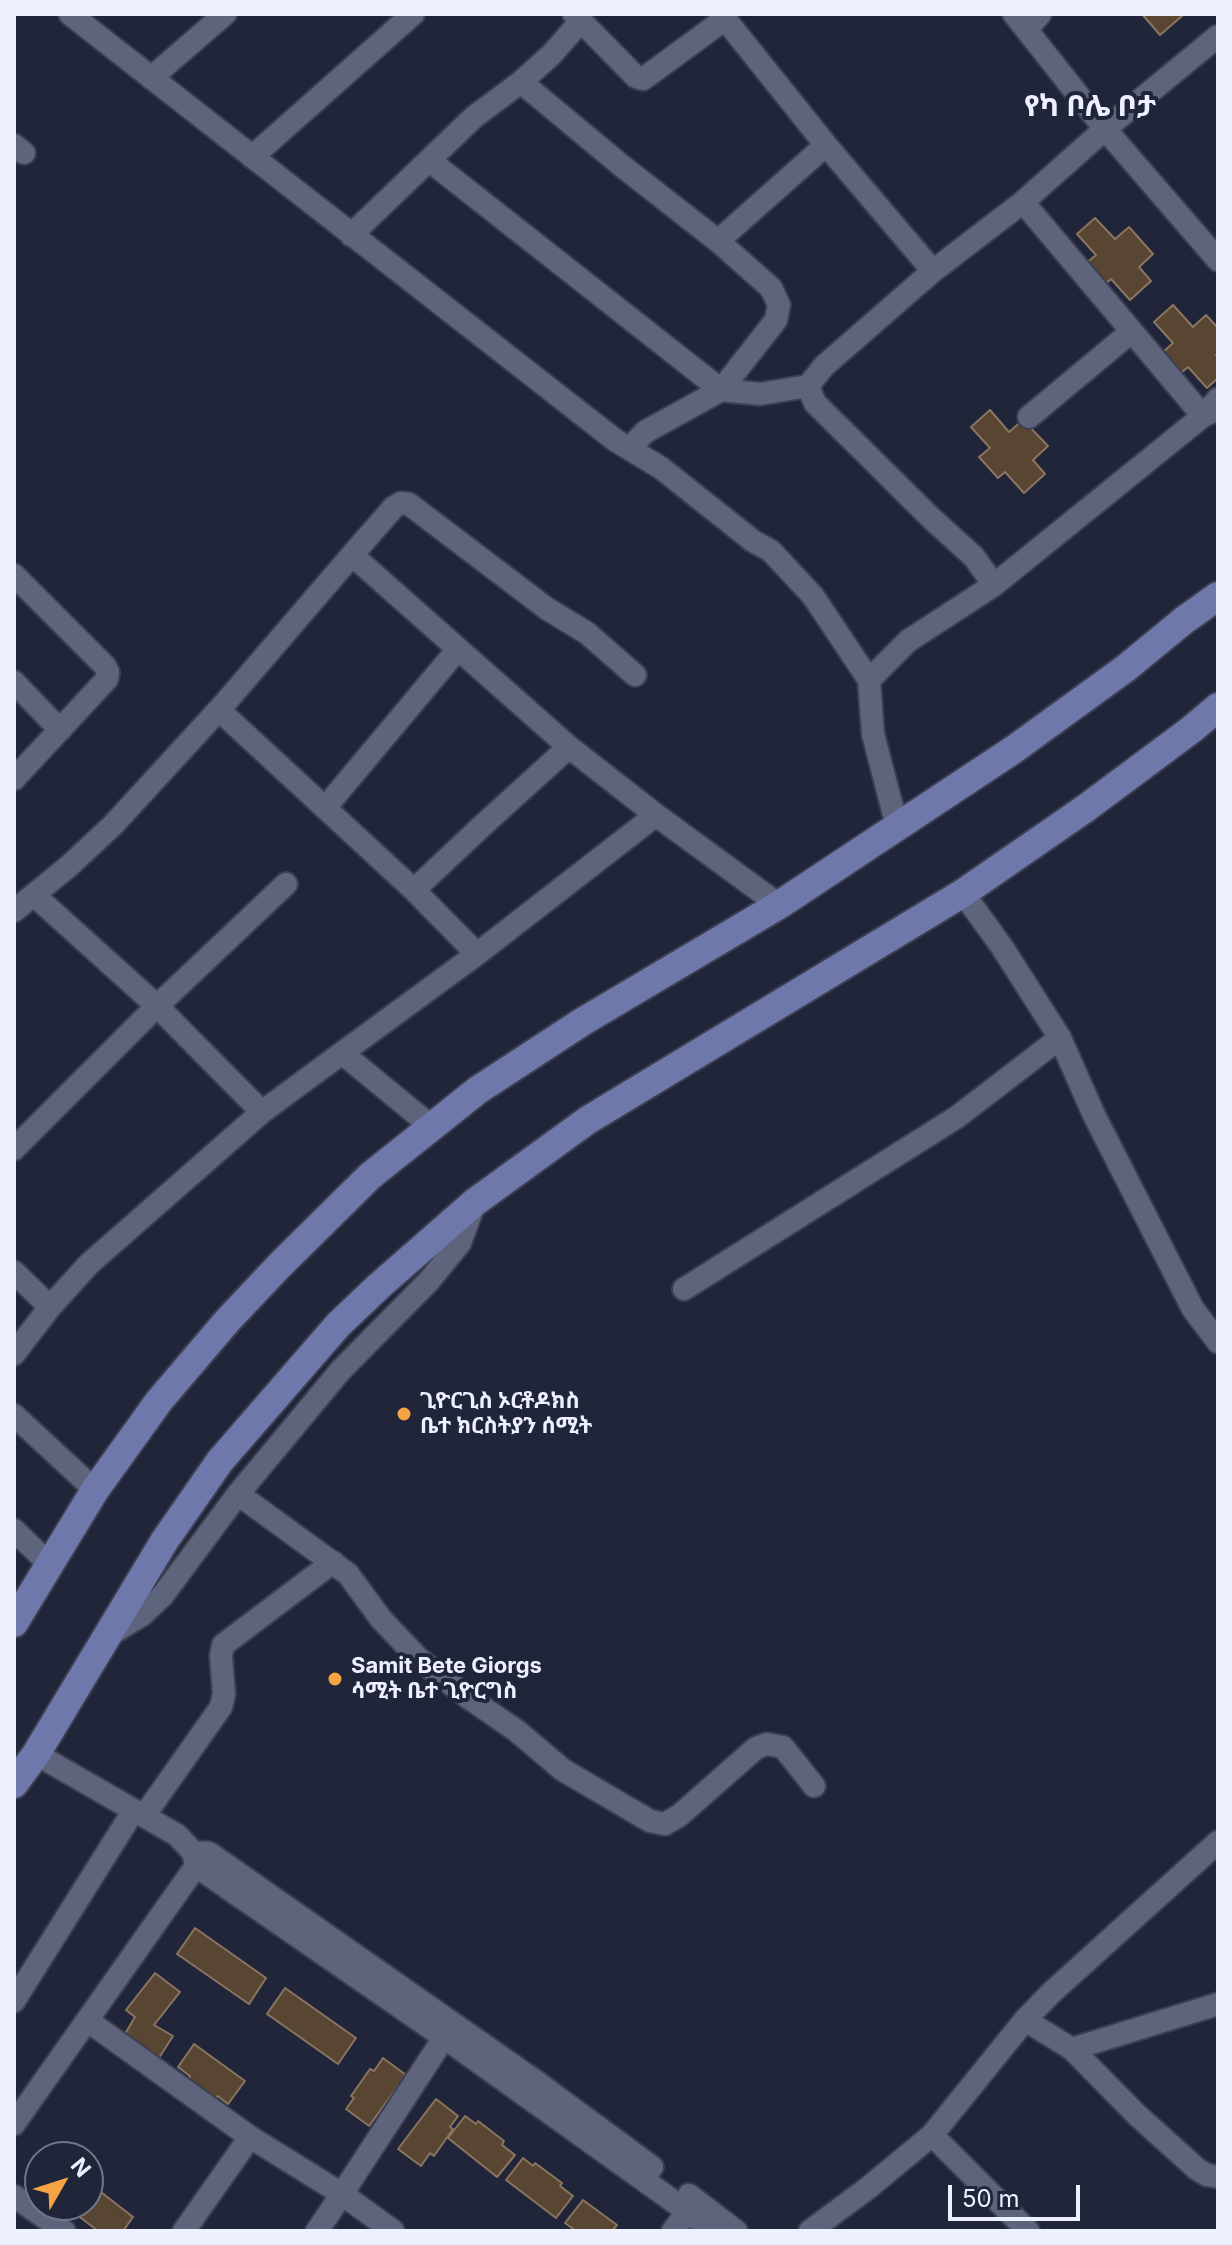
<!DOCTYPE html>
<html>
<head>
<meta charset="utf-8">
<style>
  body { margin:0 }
  #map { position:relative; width:1232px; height:2245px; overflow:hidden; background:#21253a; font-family:Inter,sans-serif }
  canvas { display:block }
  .frame { position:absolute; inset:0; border:16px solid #ecf0ff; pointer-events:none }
  .north { position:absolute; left:24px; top:2141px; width:80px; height:80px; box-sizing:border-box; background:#21253a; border:2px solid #727689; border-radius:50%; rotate:51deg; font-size:22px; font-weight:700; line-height:32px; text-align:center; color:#ecf0ff }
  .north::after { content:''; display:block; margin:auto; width:28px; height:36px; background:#f4a443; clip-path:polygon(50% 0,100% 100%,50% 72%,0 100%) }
  .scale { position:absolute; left:948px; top:2185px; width:132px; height:36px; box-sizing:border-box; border:4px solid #ecf0ff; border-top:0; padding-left:10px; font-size:24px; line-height:28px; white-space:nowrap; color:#ecf0ff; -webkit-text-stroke:6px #21253a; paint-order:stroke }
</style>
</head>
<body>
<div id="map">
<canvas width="1232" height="2245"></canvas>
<div class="frame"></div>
<div class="north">N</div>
<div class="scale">50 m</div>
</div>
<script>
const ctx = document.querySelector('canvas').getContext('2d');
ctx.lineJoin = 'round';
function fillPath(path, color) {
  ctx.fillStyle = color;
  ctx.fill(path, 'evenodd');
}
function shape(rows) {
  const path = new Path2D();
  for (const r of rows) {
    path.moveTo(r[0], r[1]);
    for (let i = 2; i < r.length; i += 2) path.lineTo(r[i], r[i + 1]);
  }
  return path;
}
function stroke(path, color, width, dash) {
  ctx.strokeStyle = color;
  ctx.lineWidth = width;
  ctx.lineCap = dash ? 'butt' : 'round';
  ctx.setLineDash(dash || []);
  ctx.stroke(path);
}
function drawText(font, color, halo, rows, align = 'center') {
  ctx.font = font + ' Inter,"Noto Sans Ethiopic",sans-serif';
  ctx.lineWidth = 8;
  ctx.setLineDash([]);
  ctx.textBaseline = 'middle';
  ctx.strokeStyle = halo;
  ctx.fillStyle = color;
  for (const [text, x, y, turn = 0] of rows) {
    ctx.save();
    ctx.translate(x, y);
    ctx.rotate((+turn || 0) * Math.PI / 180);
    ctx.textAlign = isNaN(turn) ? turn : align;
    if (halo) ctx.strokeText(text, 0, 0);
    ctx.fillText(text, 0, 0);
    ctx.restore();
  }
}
const building = shape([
  [1142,14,1180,14,1182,16,1160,35,1142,14],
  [1095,218,1115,239,1129,227,1153,254,1139,267,1151,281,1130,300,1111,279,1104,285,1085,264,1096,255,1077,234,1095,218],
  [1173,305,1193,327,1206,315,1218,328,1218,353,1216,355,1218,357,1218,378,1207,388,1188,367,1181,373,1162,353,1173,343,1154,322,1173,305],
  [990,410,1009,432,1023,420,1048,446,1033,460,1045,474,1024,493,1005,472,998,478,979,457,990,448,971,427,990,410],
  [195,1928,266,1978,249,2004,177,1954,195,1928],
  [155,1973,180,1992,154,2025,173,2036,157,2061,122,2039,135,2017,126,2010,155,1973],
  [285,1988,356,2038,338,2064,267,2014,285,1988],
  [194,2044,245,2081,228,2104,218,2096,216,2098,188,2080,190,2076,178,2067,194,2044],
  [383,2058,406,2075,369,2126,346,2109,354,2098,351,2096,370,2069,374,2071,383,2058],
  [436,2099,458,2116,450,2127,453,2129,434,2156,430,2153,421,2166,398,2149,436,2099],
  [465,2116,476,2124,478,2121,504,2141,502,2145,515,2155,497,2177,448,2138,465,2116],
  [523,2158,533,2166,535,2163,562,2183,560,2186,573,2196,556,2218,506,2180,523,2158],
  [88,2182,133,2217,123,2231,98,2231,64,2205,88,2205,88,2182],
  [583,2200,617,2225,612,2231,576,2231,565,2223,583,2200]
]);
const minor = shape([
  [70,14,615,440,661,468,753,541,771,551,813,596,869,680],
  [721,14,826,145,933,271,1023,202,1105,129,1218,36],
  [1014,14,1105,129,1218,260],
  [581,21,636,77,643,79,725,19],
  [1027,29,1040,14],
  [151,78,225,14],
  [521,82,622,166,718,241,771,288,779,305,776,320,721,390,645,432,630,448],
  [14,145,24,153],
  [252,157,413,14],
  [430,161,721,390,760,394,808,386],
  [1023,202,1203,416,1214,411],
  [351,235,474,117,521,82,551,55,581,21,574,14],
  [718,241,826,145],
  [933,271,824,366,808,386,815,403,931,518,974,557,994,585,1203,416,1218,399],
  [1029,417,1131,332],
  [352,555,569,747,656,815,779,905],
  [14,575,105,666,108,672,107,679,14,779],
  [14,682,60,730],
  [219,710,414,890,477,954,342,1053,432,1127],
  [325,808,458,649],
  [897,826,873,734,869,680,908,641,994,585],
  [414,890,482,826,569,747],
  [963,893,1002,947,1060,1038,1094,1115,1193,1309,1218,1342],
  [34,895,157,1006,262,1112,342,1053],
  [14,911,69,866,113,825,225,703,352,555,394,507,401,503,409,504,546,608,587,633,635,675],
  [477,954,656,815],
  [14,1149,157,1006,286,884],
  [14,1272,50,1307],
  [684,1289,957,1117,1060,1038],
  [14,1354,50,1307,89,1264,262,1112],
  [14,1415,95,1490],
  [238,1494,348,1574,381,1619,419,1659,469,1698,517,1731,563,1770,650,1821,665,1824,680,1815,756,1748,767,1744,783,1747,814,1786],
  [14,1530,50,1565],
  [108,1636,142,1615,163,1595,238,1494,341,1370,428,1282,460,1243,475,1202],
  [36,1754,177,1835,193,1852,196,1866,445,2038,687,2211,712,2231],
  [144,1816,221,1707,224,1694,221,1656,223,1645,333,1562],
  [193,1852,209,1853,538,2083,652,2167],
  [14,2001,134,1810],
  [1025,2020,1072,2049,1218,2004],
  [88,2021,250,2137,342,2194,317,2231],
  [1072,2049,1137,2115,1197,2169,1207,2175,1218,2177],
  [14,2124,196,1866,205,1856],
  [932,2135,1028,2231],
  [689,2195,736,2231],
  [14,2196,64,2231],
  [184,2231,250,2137],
  [393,2231,342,2194,451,2027],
  [673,2231,696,2200],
  [810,2231,868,2188,932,2135,1025,2020,1051,1993,1218,1842]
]);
const major = shape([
  [14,1623,95,1490,159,1401,228,1320,280,1265,370,1176,478,1090,582,1022,779,905,1013,750,1126,668,1183,621,1218,596],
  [14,1784,36,1754,165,1540,220,1461,338,1325,379,1286,475,1202,588,1120,963,893,1086,808,1192,729,1218,707]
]);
const markers = [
  [404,1414,8,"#f4a443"],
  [335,1679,8,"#f4a443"]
];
const poiNames = [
  ["ጊዮርጊስ ኦርቶዶክስ",420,1401],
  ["ቤተ ክርስትያን ሰሚት",420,1426],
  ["Samit Bete Giorgs",351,1666],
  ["ሳሚት ቤተ ጊዮርግስ",351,1691]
];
const districtNames = [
  ["የካ ቦሌ ቦታ",1090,107]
];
fillPath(building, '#584532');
stroke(building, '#8a7560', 2);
stroke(minor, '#3c3f52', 26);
stroke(major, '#3c3f52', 32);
stroke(minor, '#5f647d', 22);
stroke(major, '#6f78aa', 28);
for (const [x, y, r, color] of markers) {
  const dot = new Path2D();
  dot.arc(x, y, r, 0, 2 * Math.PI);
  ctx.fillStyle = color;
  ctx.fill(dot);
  stroke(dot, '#21253a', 3);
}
drawText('bold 22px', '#ecf0ff', '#21253a', poiNames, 'left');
drawText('bold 30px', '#ecf0ff', '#21253a', districtNames);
</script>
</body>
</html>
